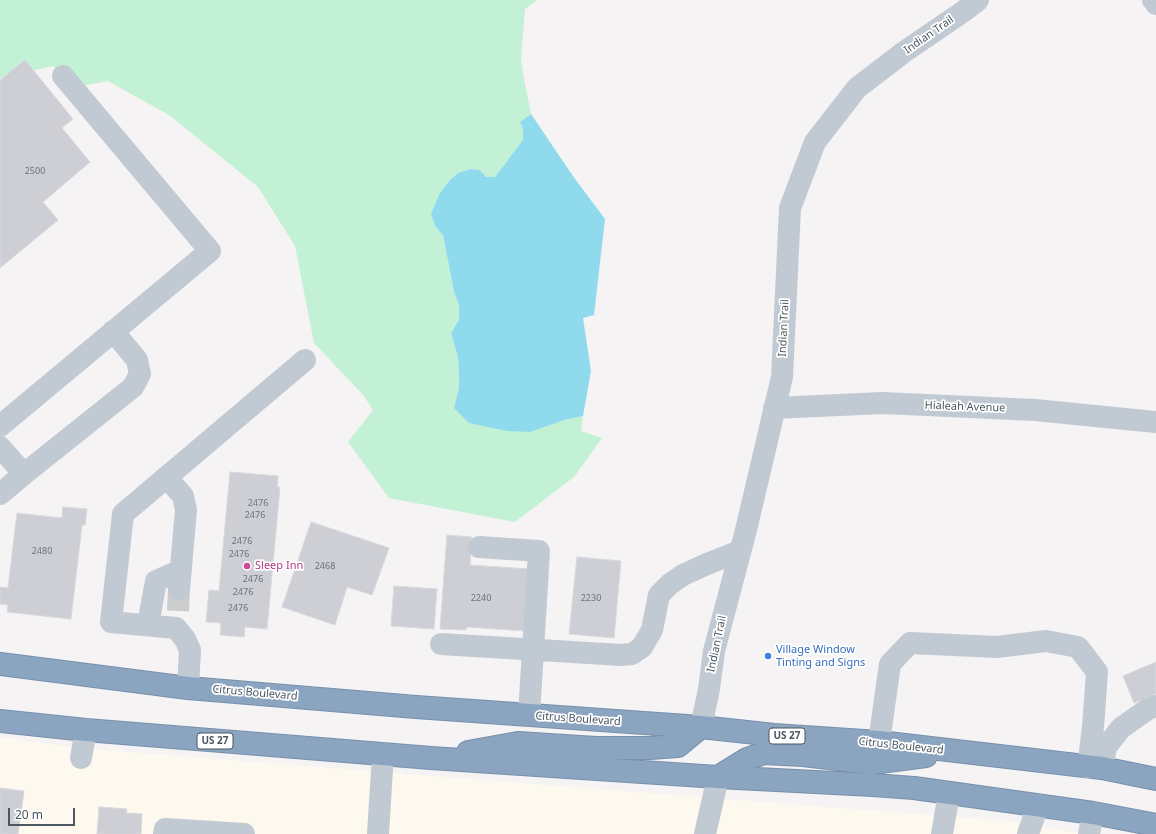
<!DOCTYPE html>
<html>
<head>
<meta charset="utf-8">
<style>
  body { margin:0 }
  #map { position:relative; width:1156px; height:834px; overflow:hidden; background:#f5f3f3; font-family:"Noto Sans",sans-serif }
  canvas { display:block }
  .scale { position:absolute; left:8px; top:808px; width:67px; height:18px; box-sizing:border-box; border:2px solid #4a5661; border-top:0; padding-left:5px; font-size:12px; line-height:14px; white-space:nowrap; color:#4a5661; -webkit-text-stroke:3px #fff; paint-order:stroke }
</style>
</head>
<body>
<div id="map">
<canvas width="1156" height="834"></canvas>
<div class="scale">20 m</div>
</div>
<script>
const ctx = document.querySelector('canvas').getContext('2d');
ctx.lineJoin = 'round';
function fillPath(path, color) {
  ctx.fillStyle = color;
  ctx.fill(path, 'evenodd');
}
function shape(rows) {
  const path = new Path2D();
  for (const r of rows) {
    path.moveTo(r[0], r[1]);
    for (let i = 2; i < r.length; i += 2) path.lineTo(r[i], r[i + 1]);
  }
  return path;
}
function stroke(path, color, width, dash) {
  ctx.strokeStyle = color;
  ctx.lineWidth = width;
  ctx.lineCap = dash ? 'butt' : 'round';
  ctx.setLineDash(dash || []);
  ctx.stroke(path);
}
function drawText(font, color, halo, rows, align = 'center') {
  ctx.font = font + ' "Noto Sans",sans-serif';
  ctx.lineWidth = 3.5;
  ctx.setLineDash([]);
  ctx.textBaseline = 'middle';
  ctx.strokeStyle = halo;
  ctx.fillStyle = color;
  for (const [text, x, y, turn = 0] of rows) {
    ctx.save();
    ctx.translate(x, y);
    ctx.rotate((+turn || 0) * Math.PI / 180);
    ctx.textAlign = isNaN(turn) ? turn : align;
    if (halo) ctx.strokeText(text, 0, 0);
    ctx.fillText(text, 0, 0);
    ctx.restore();
  }
}
const commercial = shape([
  [0,737,77,748,1018,822,1083,834,0,834]
]);
const green = shape([
  [0,0,537,0,525,9,521,58,524,79,531,114,520,122,523,130,523,140,495,177,486,177,480,170,470,169,458,173,450,180,431,214,435,226,443,234,454,292,459,305,459,320,451,333,458,357,459,378,459,388,454,408,564,420,583,416,581,431,602,438,574,477,515,522,389,498,348,442,373,410,364,396,314,343,295,246,258,187,169,115,108,81,75,87,53,66,0,78]
]);
const water = shape([
  [531,114,575,179,605,219,594,315,583,318,591,371,583,416,564,420,530,432,507,431,469,423,454,408,459,388,459,377,458,357,451,333,459,320,459,305,454,292,443,235,435,226,431,214,440,193,450,180,458,173,470,169,480,170,486,177,495,177,523,140,523,130,520,122]
]);
const building = shape([
  [25,60,73,119,62,128,90,162,43,202,58,220,0,268,0,80,25,60],
  [230,472,278,476,277,487,280,487,267,629,245,627,244,637,220,635,221,623,206,622,209,590,219,591,230,472],
  [63,507,87,509,85,525,82,525,71,619,7,612,8,605,0,604,0,587,8,588,17,513,62,518,63,507],
  [311,522,389,548,372,595,347,587,335,625,282,607,311,522],
  [447,535,472,537,470,565,529,569,525,631,467,627,466,630,440,629,447,535],
  [577,557,621,561,614,638,569,634,577,557],
  [394,586,437,589,434,629,391,626,394,586],
  [1156,662,1156,694,1134,703,1123,676,1156,662],
  [0,788,24,791,18,834,0,834,0,788],
  [99,807,127,809,126,813,142,814,141,834,97,834,99,807]
]);
const minorTunnel = shape([
  [178,611,179,589]
]);
const minor = shape([
  [1153,0,1156,4],
  [774,408,883,403,1035,410,1156,422],
  [0,426,210,251,63,76],
  [0,447,24,474,0,494],
  [24,474,133,387,140,374,137,360,113,331],
  [166,477,183,496,186,510,179,589],
  [479,547,539,551,529,715],
  [148,625,156,581,181,570],
  [441,644,621,655,632,654,642,647,652,630,659,595,670,584,683,575,707,564,740,551],
  [188,688,190,650,185,639,176,628,111,622,123,514,305,360],
  [701,727,709,689,714,651,746,530,782,377,790,208,815,142,857,88,904,52,964,11,978,0],
  [879,742,890,664,910,643,997,647,1046,641,1078,647,1097,672,1093,727,1088,767],
  [81,758,86,730],
  [1102,768,1106,747,1121,728,1148,709,1156,706],
  [164,834,165,829,244,834],
  [378,834,383,754],
  [705,834,718,777],
  [942,834,949,793],
  [1028,834,1038,805],
  [1089,834,1093,813]
]);
const highway = shape([
  [0,664,188,688,416,707,701,727,774,735,879,742,1102,768,1156,779],
  [0,721,86,730,431,758,718,777,873,785,914,788,1093,813,1156,825],
  [468,752,518,743,596,748,650,748,678,746,701,727],
  [718,777,747,759,764,753,803,755,872,763,926,756]
]);
const markers = [
  [247,566,4,"#d1479c"],
  [768,656,4,"#3f7fe0"]
];
const numberNames = [
  ["2500",35,171],
  ["2476",258,503],
  ["2476",255,515],
  ["2476",242,541],
  ["2480",42,551],
  ["2476",239,554],
  ["2468",325,566],
  ["2476",253,579],
  ["2476",243,592],
  ["2240",481,598],
  ["2230",591,598],
  ["2476",238,608]
];
const shields = [
  [787,736,36],
  [215,741,36]
];
const shieldNames = [
  ["US 27",787,736],
  ["US 27",215,741]
];
const streetNames = [
  ["Indian Trail",929,35,-35],
  ["Indian Trail",784,328,-87],
  ["Hialeah Avenue",965,407,2],
  ["Indian Trail",717,644,-78],
  ["Citrus Boulevard",255,693,5],
  ["Citrus Boulevard",578,719,4],
  ["Citrus Boulevard",901,746,6]
];
const hotelNames = [
  ["Sleep Inn",255,566]
];
const shopNames = [
  ["Village Window",776,650],
  ["Tinting and Signs",776,663]
];
fillPath(commercial, '#fdf9ef');
fillPath(green, '#c3f1d5');
fillPath(water, '#90daee');
fillPath(building, '#cdcfd5');
stroke(building, '#d7d9de', 1);
stroke(minorTunnel, '#caccce', 22, [22, 11]);
stroke(highway, '#7690ad', 24);
stroke(minor, '#c1cad2', 22);
stroke(highway, '#8ba5c1', 22);
for (const [x, y, r, color] of markers) {
  const dot = new Path2D();
  dot.arc(x, y, r, 0, 2 * Math.PI);
  ctx.fillStyle = color;
  ctx.fill(dot);
  stroke(dot, '#fff', 1.5);
}
drawText('9px', '#6b747e', null, numberNames);
for (const [x, y, w] of shields) {
  const box = new Path2D();
  box.roundRect(x - w / 2, y - 8, w, 16, 3);
  ctx.fillStyle = '#fff';
  ctx.fill(box);
  stroke(box, '#4a5661', 1);
}
drawText('bold 10px', '#4a5661', null, shieldNames);
drawText('11px', '#4a5661', '#fff', streetNames);
drawText('11px', '#b23c85', '#fff', hotelNames, 'left');
drawText('11px', '#366cbe', '#fff', shopNames, 'left');
</script>
</body>
</html>
